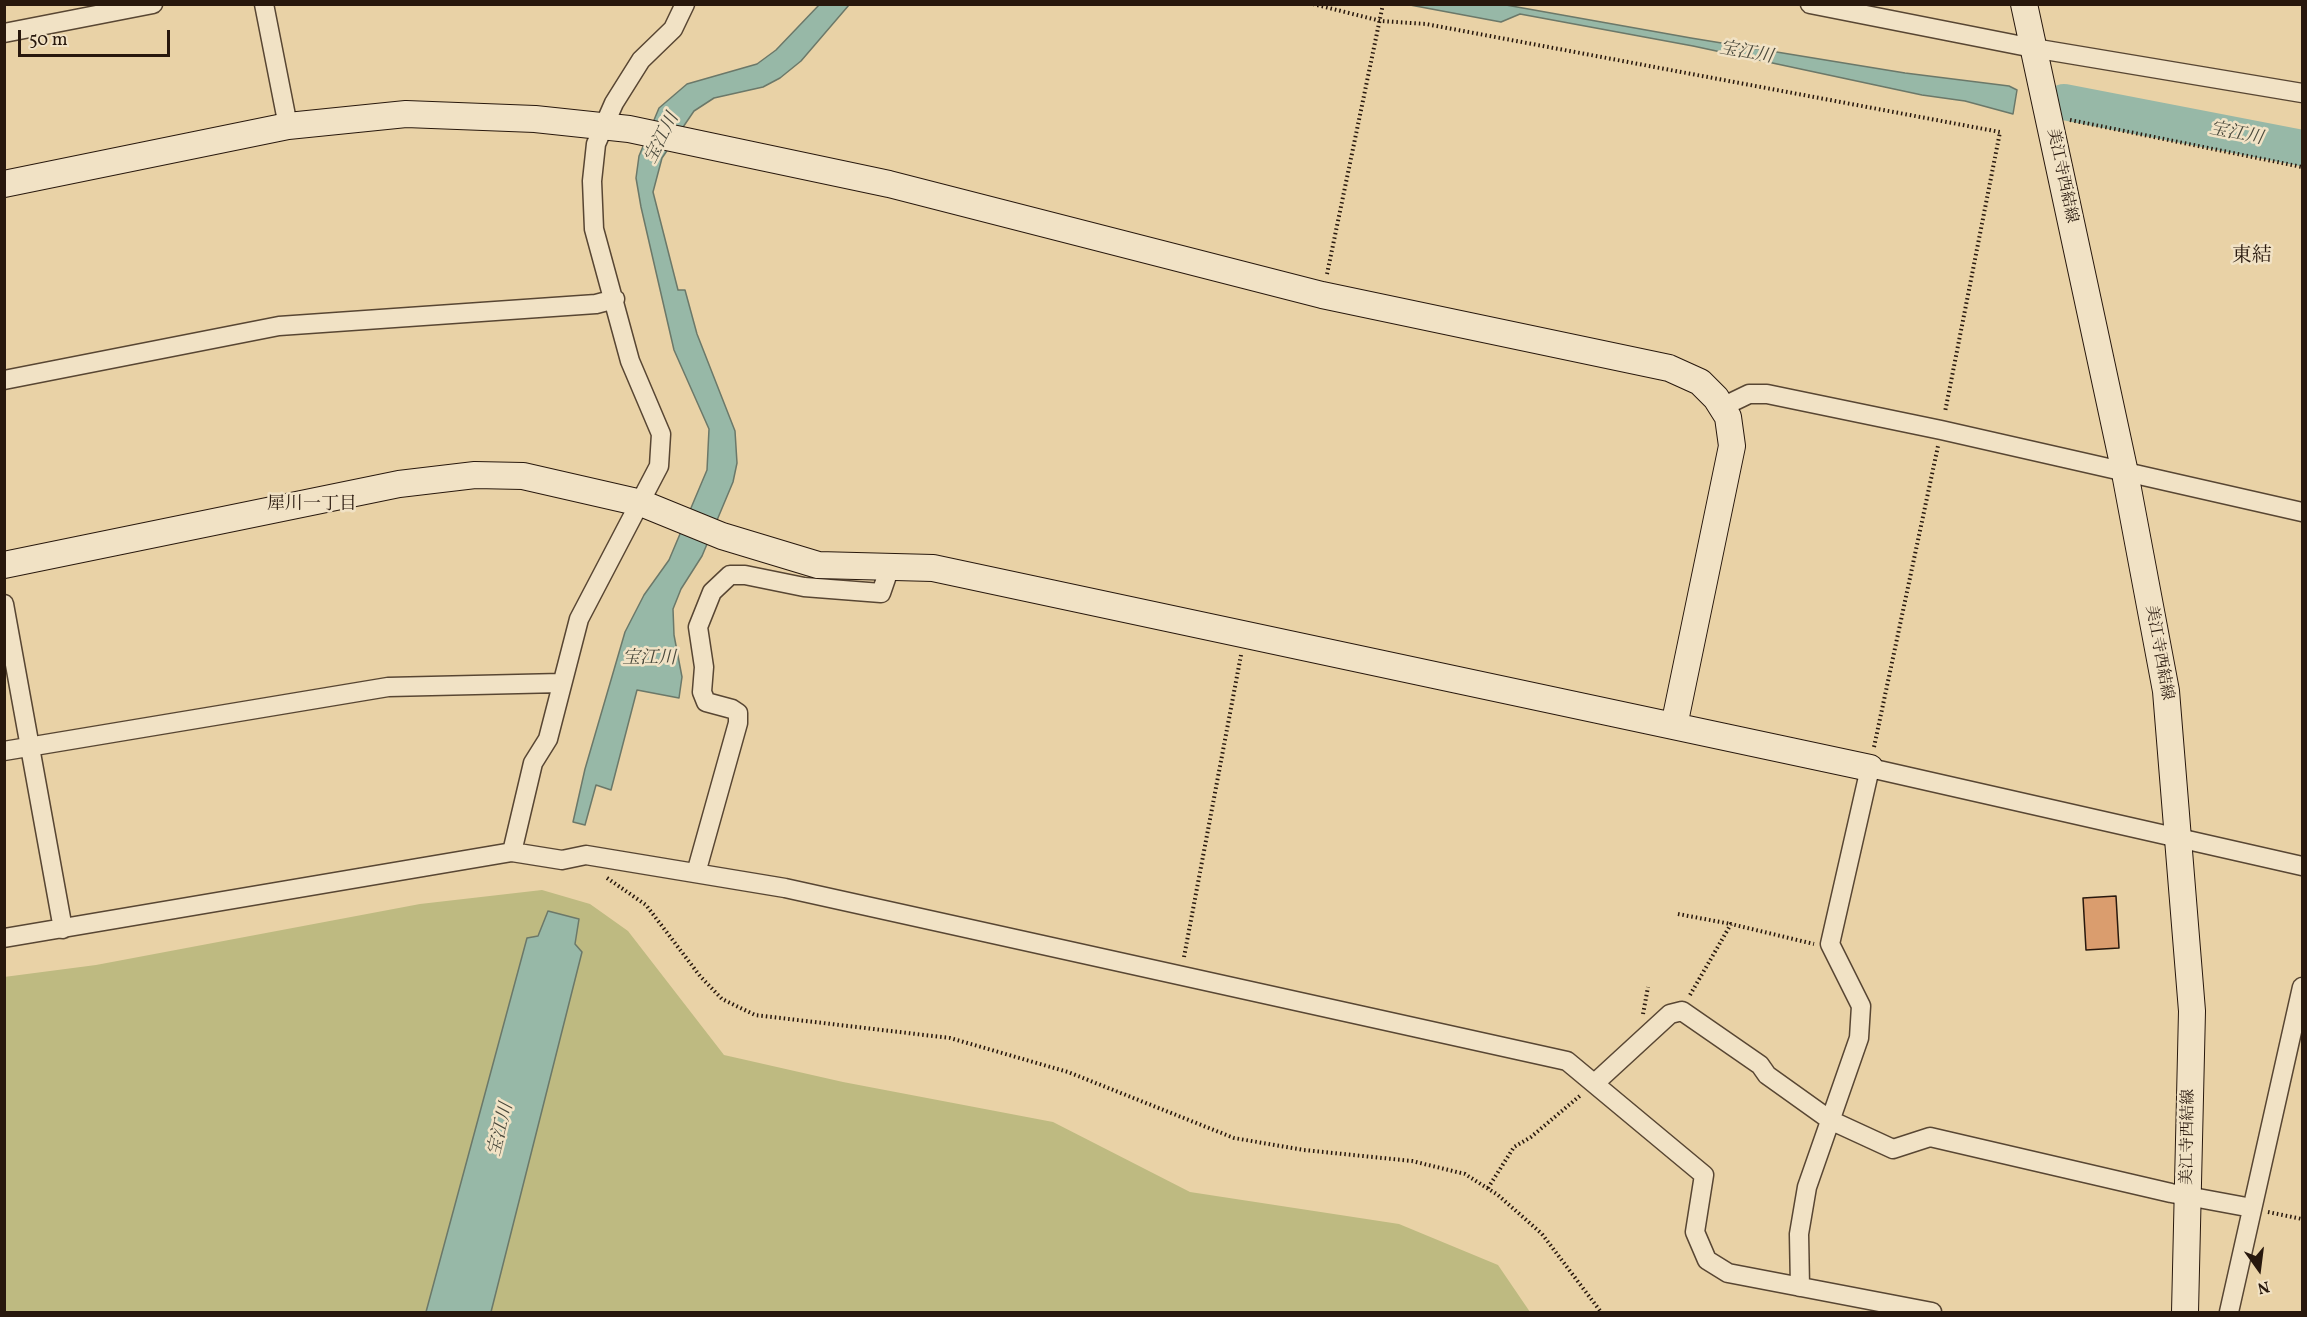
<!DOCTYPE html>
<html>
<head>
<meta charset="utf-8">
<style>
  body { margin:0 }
  #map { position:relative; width:2307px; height:1317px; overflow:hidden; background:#e9d2a6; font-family:Vollkorn,serif }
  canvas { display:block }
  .frame { position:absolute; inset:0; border:6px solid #28180d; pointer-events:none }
  .north { position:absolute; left:2229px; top:1239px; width:60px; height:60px; -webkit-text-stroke:4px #f1e2c5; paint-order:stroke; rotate:166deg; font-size:16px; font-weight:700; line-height:24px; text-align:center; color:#28180d }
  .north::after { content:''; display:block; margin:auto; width:21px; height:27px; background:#28180d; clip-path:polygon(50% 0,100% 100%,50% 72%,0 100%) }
  .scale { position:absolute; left:18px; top:30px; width:152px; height:27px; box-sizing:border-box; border:3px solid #28180d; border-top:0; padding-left:8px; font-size:18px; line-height:21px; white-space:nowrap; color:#28180d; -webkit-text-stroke:4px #f1e2c5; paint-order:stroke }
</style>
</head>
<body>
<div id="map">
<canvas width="2307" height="1317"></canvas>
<div class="frame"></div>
<div class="north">N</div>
<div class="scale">50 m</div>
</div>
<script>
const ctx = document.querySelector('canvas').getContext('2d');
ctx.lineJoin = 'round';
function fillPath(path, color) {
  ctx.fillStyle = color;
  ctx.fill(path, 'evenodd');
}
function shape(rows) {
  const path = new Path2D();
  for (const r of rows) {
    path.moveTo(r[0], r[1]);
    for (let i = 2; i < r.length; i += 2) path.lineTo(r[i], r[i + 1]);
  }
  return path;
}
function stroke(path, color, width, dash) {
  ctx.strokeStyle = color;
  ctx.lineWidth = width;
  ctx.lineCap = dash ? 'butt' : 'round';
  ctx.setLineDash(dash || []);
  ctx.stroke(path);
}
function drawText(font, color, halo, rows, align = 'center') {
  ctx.font = font + ' Vollkorn,"Noto Serif JP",serif';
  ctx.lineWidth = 5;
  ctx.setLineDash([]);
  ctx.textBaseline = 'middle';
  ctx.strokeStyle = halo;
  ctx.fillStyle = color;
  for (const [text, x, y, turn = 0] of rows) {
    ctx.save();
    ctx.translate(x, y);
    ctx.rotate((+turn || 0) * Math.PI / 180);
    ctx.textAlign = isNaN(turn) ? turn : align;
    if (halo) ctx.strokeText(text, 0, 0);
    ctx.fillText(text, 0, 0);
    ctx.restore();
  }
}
const green = shape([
  [542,890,590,904,628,931,724,1055,843,1082,1053,1122,1190,1192,1399,1224,1498,1265,1530,1312,5,1312,4,977,96,965,420,904]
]);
const water = shape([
  [819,5,849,5,801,61,780,78,763,87,714,98,694,111,662,158,653,192,678,290,685,290,697,334,735,431,737,463,733,482,702,556,681,589,673,609,674,635,682,677,679,698,637,690,611,790,596,785,585,825,573,822,585,769,625,632,644,595,669,560,707,470,709,429,674,350,641,207,636,178,639,156,659,108,687,84,757,64,776,50,819,5],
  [1410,5,1506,5,1691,38,1905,73,2009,86,2017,90,2013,114,1965,101,1922,95,1693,46,1520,14,1501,22,1410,5],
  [548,911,579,919,575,944,582,952,491,1312,426,1312,527,938,538,936,548,911]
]);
const river = shape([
  [2064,102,2302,148]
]);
const building = shape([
  [2116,896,2119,948,2086,950,2083,898,2116,896]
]);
const path = shape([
  [1313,4,1381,21,1426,24,2000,132,1945,412],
  [2070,120,2302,167],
  [1327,274,1383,4],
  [1874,747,1938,446],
  [607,878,646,905,700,976,722,999,755,1015,950,1038,1068,1072,1234,1138,1304,1150,1412,1161,1465,1174,1498,1195,1542,1234,1601,1312],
  [1678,914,1731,924],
  [1184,957,1241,655],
  [1690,995,1731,924,1814,944],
  [1643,1014,1648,987],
  [1488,1188,1514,1147,1531,1137,1582,1094],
  [2268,1212,2302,1219]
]);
const street = shape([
  [264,4,288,126],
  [1810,4,2033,48,2302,93],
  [4,33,153,4],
  [4,380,279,326,596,304,615,299],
  [1722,407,1749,394,1767,394,1941,430,2302,512],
  [4,604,63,929],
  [4,751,388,687,561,683],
  [512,852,533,763,548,739,579,619,659,466,661,434,630,361,594,229,592,181,596,144,614,103,641,60,673,29,685,4],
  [696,873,738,723,738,713,732,709,706,702,702,692,704,667,698,627,712,592,730,575,745,575,804,587,881,593,890,567],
  [4,938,512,852,562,860,586,855,785,888,1567,1061,1704,1175,1695,1232,1707,1260,1728,1273,1932,1312],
  [1596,1082,1670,1014,1682,1011,1760,1065,1767,1075,1830,1120,1893,1149,1930,1137,2171,1193,2252,1208],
  [1800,1287,1799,1234,1807,1187,1859,1038,1861,1006,1830,944,1870,768,2302,866],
  [2229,1312,2302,987]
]);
const secondary = shape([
  [2024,4,2125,473,2166,691,2192,1011,2185,1312],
  [4,184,288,126,406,114,535,119,629,129,889,184,1322,295,1669,368,1700,382,1716,398,1728,417,1732,446,1674,726],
  [4,565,399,484,475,475,523,476,641,503,722,536,818,565,933,568,1870,768]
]);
const streetNames = [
  ["美江寺西結線",2061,176,78],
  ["美江寺西結線",2158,653,80],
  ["美江寺西結線",2189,1137,-89]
];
const waterNames = [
  ["宝江川",1746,54,10],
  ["宝江川",2236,135,11],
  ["宝江川",663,139,-63],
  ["宝江川",649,660],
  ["宝江川",502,1130,-76]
];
const neighbourhoodNames = [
  ["犀川一丁目",312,506]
];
const quarterNames = [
  ["東結",2252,257]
];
fillPath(green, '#beba81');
fillPath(water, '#97b8a7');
stroke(water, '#6b7869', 1.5);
stroke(river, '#97b8a7', 36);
fillPath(building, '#da9d6e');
stroke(building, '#28180d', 1.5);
stroke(street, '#584633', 21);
stroke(secondary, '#28180d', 28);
stroke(path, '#28180d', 4, [1.5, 3]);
stroke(street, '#f1e2c5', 18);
stroke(secondary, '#f1e2c5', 26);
drawText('16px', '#28180d', '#f1e2c5', streetNames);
drawText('italic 18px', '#49483b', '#f1e2c5', waterNames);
drawText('18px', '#28180d', '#f1e2c5', neighbourhoodNames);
drawText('20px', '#28180d', '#f1e2c5', quarterNames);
</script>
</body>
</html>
